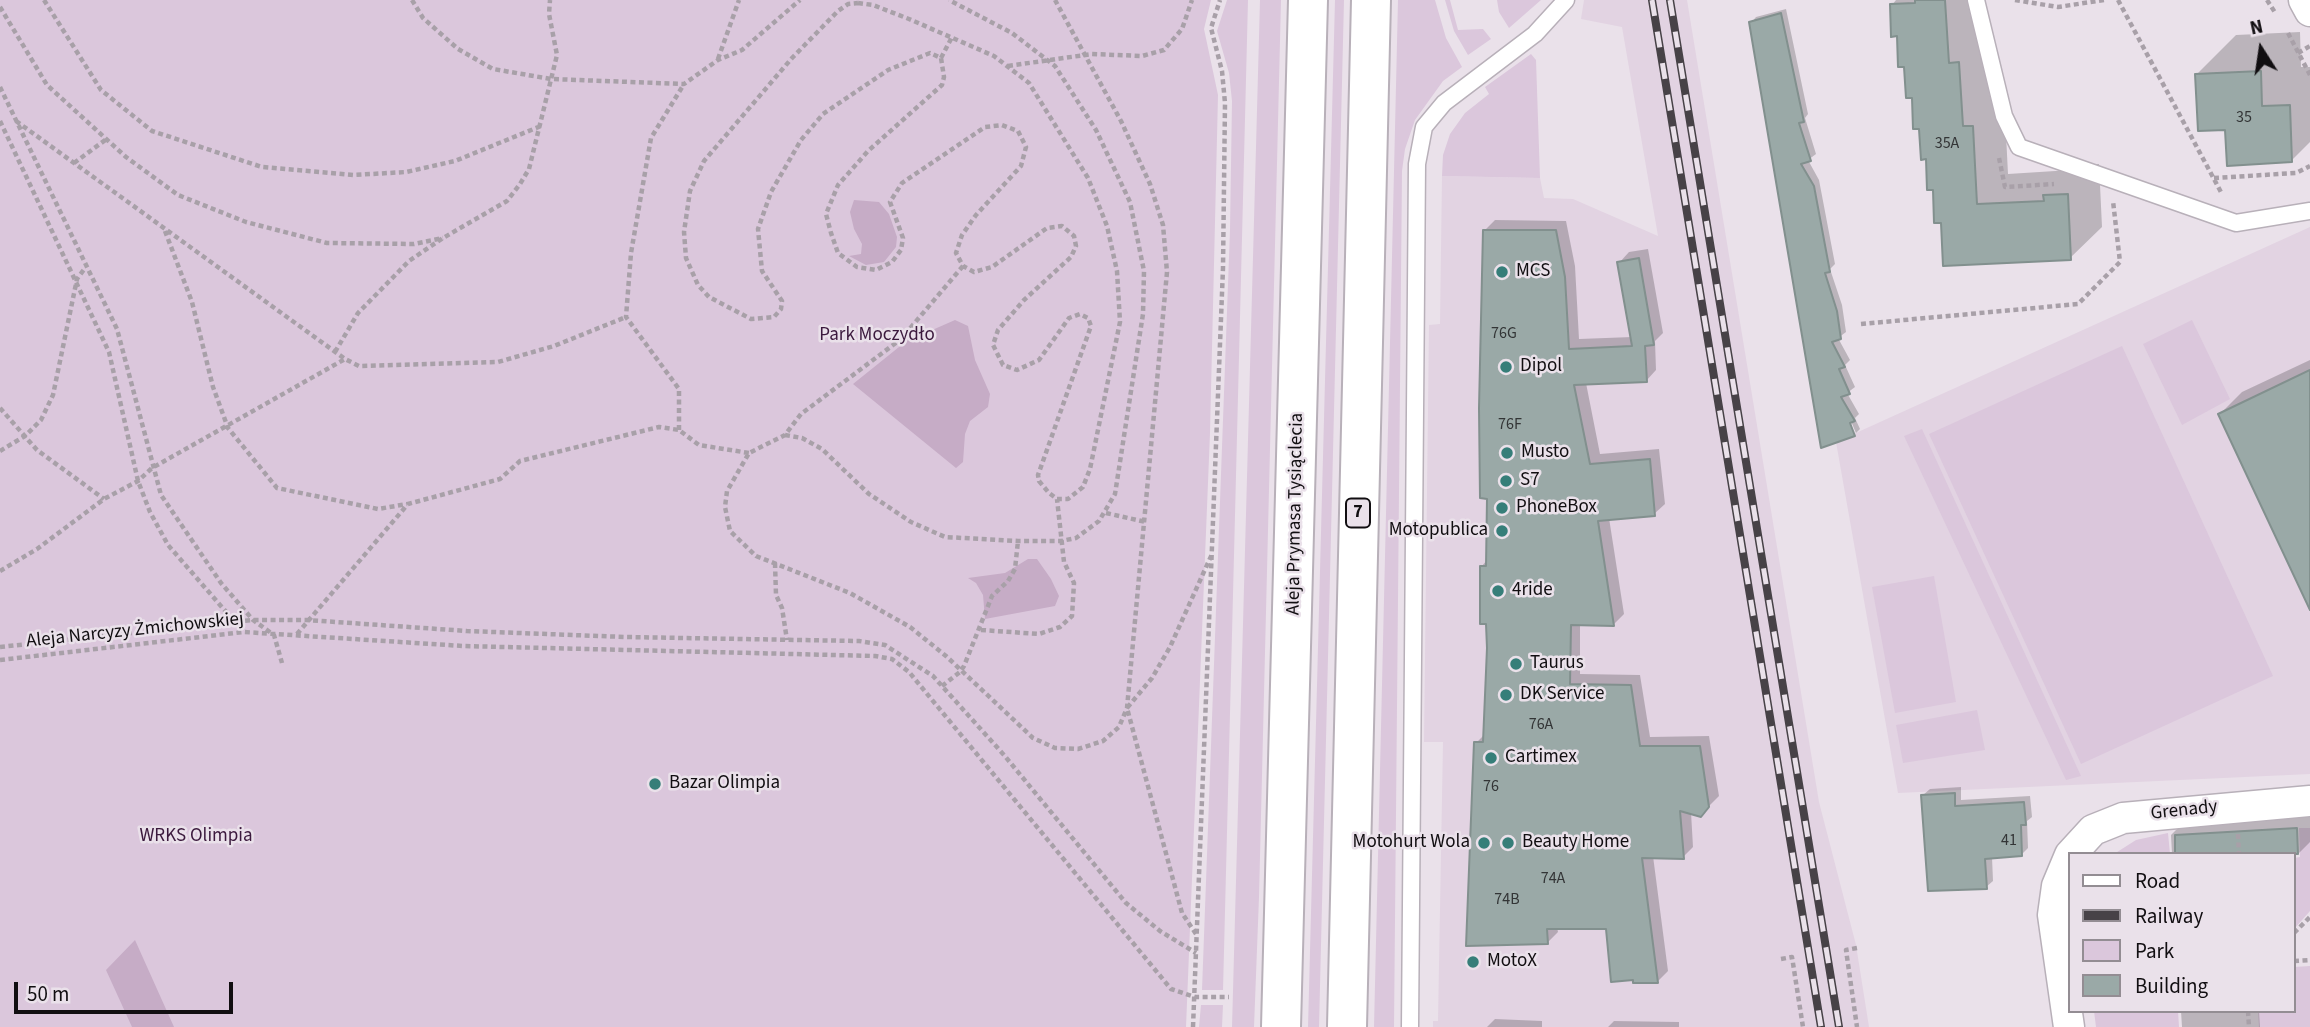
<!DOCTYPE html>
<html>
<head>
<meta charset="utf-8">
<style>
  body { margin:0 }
  #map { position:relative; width:2310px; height:1027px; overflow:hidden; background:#eae1ea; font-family:"Source Sans 3",sans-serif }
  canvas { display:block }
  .legend { position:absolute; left:2068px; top:852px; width:228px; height:161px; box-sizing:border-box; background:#eae1ea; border:2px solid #938d93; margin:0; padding:9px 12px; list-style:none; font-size:21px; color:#110e11 }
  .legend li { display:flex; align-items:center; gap:14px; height:35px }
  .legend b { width:35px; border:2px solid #938d93 }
  .north { position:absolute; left:2226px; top:14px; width:70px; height:70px; -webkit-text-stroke:5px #eae1ea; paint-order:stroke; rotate:348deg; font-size:19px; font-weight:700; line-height:28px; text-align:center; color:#110e11 }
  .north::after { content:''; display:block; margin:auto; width:24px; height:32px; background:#110e11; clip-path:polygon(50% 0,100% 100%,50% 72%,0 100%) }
  .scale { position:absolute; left:14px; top:982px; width:219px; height:32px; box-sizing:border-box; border:4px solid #110e11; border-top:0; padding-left:9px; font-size:21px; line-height:24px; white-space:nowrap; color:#110e11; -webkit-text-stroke:5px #eae1ea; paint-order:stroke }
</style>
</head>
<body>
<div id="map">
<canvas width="2310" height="1027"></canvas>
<ul class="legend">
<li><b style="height:9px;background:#fff"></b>Road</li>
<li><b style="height:9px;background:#474247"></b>Railway</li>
<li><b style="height:19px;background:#dbc7dc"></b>Park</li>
<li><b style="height:19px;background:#9aa9a7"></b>Building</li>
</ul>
<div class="north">N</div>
<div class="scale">50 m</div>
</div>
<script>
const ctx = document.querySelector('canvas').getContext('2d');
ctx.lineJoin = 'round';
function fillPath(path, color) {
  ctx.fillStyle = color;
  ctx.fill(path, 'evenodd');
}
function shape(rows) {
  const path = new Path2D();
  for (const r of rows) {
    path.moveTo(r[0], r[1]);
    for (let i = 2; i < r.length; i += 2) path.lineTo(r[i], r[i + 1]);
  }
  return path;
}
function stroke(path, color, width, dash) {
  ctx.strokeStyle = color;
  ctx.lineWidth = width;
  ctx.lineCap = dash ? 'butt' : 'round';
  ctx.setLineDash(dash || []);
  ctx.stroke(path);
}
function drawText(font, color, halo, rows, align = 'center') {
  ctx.font = font + ' "Source Sans 3",sans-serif';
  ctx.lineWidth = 5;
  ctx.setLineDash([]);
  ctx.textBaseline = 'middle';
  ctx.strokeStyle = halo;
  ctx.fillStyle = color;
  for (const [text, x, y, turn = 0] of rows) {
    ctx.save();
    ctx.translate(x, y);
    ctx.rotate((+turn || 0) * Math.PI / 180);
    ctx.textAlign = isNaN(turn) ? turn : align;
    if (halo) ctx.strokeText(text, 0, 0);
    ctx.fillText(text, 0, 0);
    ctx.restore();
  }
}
const built = shape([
  [1584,0,1687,0,1819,802,1856,945,1869,1027,1433,1027,1433,1021,1438,1021,1443,742,1424,742,1429,325,1440,324,1442,176,1540,178,1544,198,1573,199,1658,236,1622,27,1581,19],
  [2310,227,2310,774,1898,793,1836,442]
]);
const green = shape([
  [0,0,1211,0,1204,29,1218,95,1210,433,1186,1027,0,1027],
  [1227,0,1248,0,1223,990,1202,990,1230,230,1232,101,1229,73,1217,31],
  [1260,0,1281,0,1259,897,1254,1027,1232,1027],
  [1335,0,1344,0,1319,1027,1308,1027],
  [1398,0,1435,0,1446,38,1462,67,1443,81,1415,120,1405,149,1402,171,1394,1027,1374,1027],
  [1445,0,1450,0,1458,30,1483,29,1491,39,1468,55,1454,31],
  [1497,0,1541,0,1509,28,1499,12],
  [1531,54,1536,60,1540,178,1442,176,1443,155,1450,134,1465,113,1489,94,1485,87],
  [2192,320,2230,399,2182,425,2143,344],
  [2122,346,2273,676,2081,764,1929,434],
  [1922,429,2081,776,2066,780,1904,436],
  [1934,576,1956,702,1895,713,1872,587],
  [1977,710,1985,750,1903,763,1896,725],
  [2299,828,2310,828,2310,911,2294,929,2294,858,2300,857],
  [2168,833,2170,854,2114,854,2136,840],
  [2310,966,2310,1027,2259,1027,2258,1011,2294,1011,2294,967],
  [1201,1005,1223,1005,1222,1027,1199,1027],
  [2094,1011,2178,1011,2179,1027,2096,1027]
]);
const forest = shape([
  [854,200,879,202,889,214,897,237,896,247,884,262,866,265,849,256,861,254,862,244,854,229,850,212],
  [955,320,968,326,975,360,990,394,988,407,970,421,965,434,963,462,956,468,853,384,904,343,916,330,930,331],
  [1028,559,1037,559,1051,579,1059,596,1055,606,985,619,983,595,976,583,968,578,1005,573],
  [135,940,174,1027,132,1027,106,970]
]);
const shadow = shape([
  [1896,0,1978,0,2004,95,2008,174,2071,170,2076,164,2099,164,2102,227,2070,258,1943,221,1892,5],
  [1786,9,1808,114,1805,118,1816,154,1808,160,1819,180,1835,264,1830,269,1842,305,1846,332,1838,338,1850,360,1845,365,1855,387,1847,393,1859,414,1855,418,1860,429,1856,433,1848,414,1854,434,1823,446,1751,23,1756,17],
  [2300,32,2301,67,2310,67,2310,142,2291,161,2227,128,2196,75,2236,35],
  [1495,220,1566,221,1575,266,1579,339,1632,337,1619,263,1629,252,1648,249,1663,333,1655,341,1656,370,1646,381,1586,383,1600,454,1659,449,1665,504,1654,514,1609,518,1624,614,1614,624,1580,623,1580,674,1640,675,1650,737,1709,736,1719,796,1700,815,1691,812,1693,847,1683,857,1653,856,1668,971,1657,982,1607,927,1557,927,1558,932,1547,943,1476,743,1485,734,1489,648,1482,566,1487,560,1489,497,1485,230],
  [2310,360,2310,611,2220,414,2242,392],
  [1961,787,1961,800,2030,796,2032,817,2027,821,2028,848,2022,854,1992,857,1993,881,1986,887,1923,795,1930,789],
  [2310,807,2310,842,2297,855,2172,854,2171,835,2193,813],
  [2181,1011,2259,1011,2260,1027,2182,1027],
  [1495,1019,1542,1021,1542,1027,1487,1027],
  [1614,1021,1679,1022,1679,1027,1608,1027]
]);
const building = shape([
  [1915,0,1945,0,1949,63,1959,62,1963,126,1973,126,1977,204,2044,201,2043,195,2068,194,2071,260,1943,266,1941,223,1934,223,1933,190,1927,190,1926,159,1921,160,1919,129,1913,129,1912,98,1906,98,1904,67,1898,67,1897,36,1891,37,1890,4,1915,3,1915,0],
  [1781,13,1804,122,1799,123,1811,161,1801,164,1814,186,1830,272,1825,273,1837,311,1841,339,1832,342,1845,367,1839,369,1850,394,1841,397,1855,421,1850,423,1855,436,1821,448,1749,22,1781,13],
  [2261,71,2262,106,2290,105,2292,162,2227,166,2225,130,2198,131,2195,74,2261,71],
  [1483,230,1556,230,1565,277,1569,349,1632,346,1617,262,1639,258,1654,345,1645,346,1647,382,1574,385,1590,464,1650,459,1655,516,1598,521,1614,626,1571,625,1570,684,1631,685,1640,746,1700,746,1709,807,1701,817,1680,811,1684,859,1642,858,1658,983,1633,983,1633,980,1611,982,1606,929,1547,929,1548,944,1466,946,1474,742,1483,742,1487,648,1486,624,1480,624,1480,566,1486,566,1487,499,1480,498,1479,408,1483,230],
  [2310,370,2310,610,2218,414,2310,370],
  [1955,793,1955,806,2024,802,2026,825,2021,825,2022,856,1985,859,1987,889,1928,891,1921,795,1955,793],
  [2297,828,2298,854,2175,854,2175,835,2297,828]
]);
const path = shape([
  [44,0,101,90,152,131,262,167,354,175,406,172,455,161,541,126],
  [412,0,423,18,458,49,493,69,551,79,684,84,718,60,742,50,800,0],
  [2015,0,2058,7,2104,0],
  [2118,0,2222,194],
  [2267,0,2276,14],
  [858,3,873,5,909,19,994,56,1029,83,1088,178,1107,226,1117,271,1120,322,1090,469,1083,487,1068,499,1057,499,1049,493,1039,481,1038,475,1091,326,1088,318,1080,314,1069,318,1039,360,1017,370,1003,365,993,345,998,330,1024,300,1071,257,1076,246,1074,236,1062,226,1047,228,992,267,974,272,963,266,956,253,962,235,976,215,1021,166,1026,147,1018,131,1002,125,985,127,902,183,890,202,903,238,901,250,892,262,876,270,857,267,838,253,831,233,826,214,838,185,868,151,942,85,944,77,941,58,930,53,888,70,823,114,801,140,771,192,758,229,762,271,782,301,781,309,774,317,751,319,709,297,698,285,686,258,684,232,690,191,704,161,792,58,838,11,848,4,858,3],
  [0,7,47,85,126,157,178,195,246,222,327,243,414,244,443,238],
  [2288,33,2310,75],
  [2298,53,2310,46],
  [941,58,952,37],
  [718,59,739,0],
  [1008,66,1092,54,1142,56,1164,50,1182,29,1192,0],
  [0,87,117,329,161,495,221,583,253,620,274,635,282,663],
  [0,121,109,352,138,481,150,512,168,545,234,621],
  [16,121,345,359,359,366,498,362,554,346,626,317],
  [1999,158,2005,187,2054,184],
  [74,163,108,138],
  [2214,178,2296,173,2310,166],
  [165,231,192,302,213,387,228,428,277,488,378,509,407,504],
  [963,266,901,339,801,414,785,435,749,453,727,491,725,507,730,531,756,556,850,593,910,627,946,656,1033,738,1055,748,1078,749,1103,741,1119,727,1127,708,1167,272,1163,225,1150,184,1121,121,1055,0],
  [1861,324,2078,304,2120,262,2113,201],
  [335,352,358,313,409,261,443,238,507,201,520,184,529,169,557,55,549,14,550,0],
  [0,408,37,450,104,499],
  [679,430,679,389,626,317,631,253,651,138,684,84],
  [785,435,802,438,822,449,869,494,911,522,945,537,1018,541,1061,541,1076,538,1099,521,1115,494,1143,314,1144,271,1130,202,1096,130,1055,66,1012,33,949,0],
  [0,451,25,436,41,420,53,395,77,279,85,268],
  [1106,513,1146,522],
  [775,563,776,595,782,608,787,640],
  [0,571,37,549,104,499,138,481,152,468,345,359],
  [981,630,1039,634,1060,627,1072,616,1074,583,1064,562,1057,499],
  [297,634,408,504,500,479,520,461,659,427,679,430,699,445,749,453],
  [0,647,253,620,307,620,467,631,625,637,859,641,885,645,933,676,1004,755,1126,903,1160,931,1196,953],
  [0,660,244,632,463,646,875,656,892,659,909,672,1171,989,1195,997,1229,997],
  [942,686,960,672,964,666,992,596,1008,581,1015,569,1018,541],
  [2238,834,2239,854],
  [2294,933,2310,917],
  [1196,934,1182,913,1127,708,1152,678,1170,647,1212,554],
  [1857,948,1846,950,1857,1027],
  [1781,959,1792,957,1803,1027],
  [2294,961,2310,960],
  [2248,1011,2249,1027],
  [1193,1027,1223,268,1225,103,1222,71,1211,28,1220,0]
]);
const lane = shape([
  [1976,0,2004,116,2019,147,2236,223,2310,211],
  [1410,1027,1417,164,1424,127,1444,103,1535,34,1566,0]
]);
const street = shape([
  [2304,0,2310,11],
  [2071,854,2093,830,2123,818,2310,801],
  [2069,1027,2053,915,2057,886,2070,855]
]);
const primary = shape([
  [1281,1027,1308,0],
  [1347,1027,1371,0]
]);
const rail = shape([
  [1652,0,1821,1027],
  [1670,0,1839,1027]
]);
const markers = [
  [1502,272,7,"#367e79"],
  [1506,367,7,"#367e79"],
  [1507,453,7,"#367e79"],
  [1506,481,7,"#367e79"],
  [1502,508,7,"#367e79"],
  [1502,531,7,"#367e79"],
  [1498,591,7,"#367e79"],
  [1516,664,7,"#367e79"],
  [1506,695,7,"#367e79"],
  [1491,758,7,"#367e79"],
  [655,784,7,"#367e79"],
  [1484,843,7,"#367e79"],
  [1508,843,7,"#367e79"],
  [1473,962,7,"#367e79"]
];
const numberNames = [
  ["35",2244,118],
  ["35A",1947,144],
  ["76G",1504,334],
  ["76F",1510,425],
  ["76A",1541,725],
  ["76",1491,787],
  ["41",2009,841],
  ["74A",1553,879],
  ["74B",1507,900]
];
const shields = [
  [1358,513,24]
];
const shieldNames = [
  ["7",1358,513]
];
const poiNames = [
  ["MCS",1516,272],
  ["Dipol",1520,367],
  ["Musto",1521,453],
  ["S7",1520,481],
  ["PhoneBox",1516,508],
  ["Motopublica",1488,531,"right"],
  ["4ride",1512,591],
  ["Taurus",1530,664],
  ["DK Service",1520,695],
  ["Cartimex",1505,758],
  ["Bazar Olimpia",669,784],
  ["Motohurt Wola",1470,843,"right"],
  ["Beauty Home",1522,843],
  ["MotoX",1487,962]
];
const parkNames = [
  ["Park Moczydło",877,336],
  ["WRKS Olimpia",196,837]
];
const streetNames = [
  ["Aleja Prymasa Tysiąclecia",1296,514,-89],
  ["Aleja Narcyzy Żmichowskiej",135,631,-6],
  ["Grenady",2184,811,-6]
];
fillPath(built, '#e2d3e2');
fillPath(green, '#dbc7dc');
fillPath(forest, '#c6acc6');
fillPath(shadow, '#0003');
fillPath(building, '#9aa9a7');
stroke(building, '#82908e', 2);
stroke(lane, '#b8b0b9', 19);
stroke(street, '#b8b0b9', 33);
stroke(primary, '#b8b0b9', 42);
stroke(path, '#a8a0a8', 4.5, [5, 3.5]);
stroke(lane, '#fff', 16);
stroke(street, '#fff', 30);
stroke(primary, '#fff', 38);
stroke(rail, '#474247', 8);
stroke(rail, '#eae1ea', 5, [16]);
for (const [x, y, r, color] of markers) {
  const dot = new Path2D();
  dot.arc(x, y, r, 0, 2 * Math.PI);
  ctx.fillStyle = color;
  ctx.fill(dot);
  stroke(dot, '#eae1ea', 2.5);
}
drawText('16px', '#333536', null, numberNames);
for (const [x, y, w] of shields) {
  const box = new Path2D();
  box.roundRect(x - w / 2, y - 14.5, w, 29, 5);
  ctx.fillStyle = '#eae1ea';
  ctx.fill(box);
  stroke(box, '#110e11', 2);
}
drawText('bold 18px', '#110e11', null, shieldNames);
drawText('19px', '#110e11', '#eae1ea', poiNames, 'left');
drawText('19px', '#3b193d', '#eae1ea', parkNames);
drawText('19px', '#110e11', '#eae1ea', streetNames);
</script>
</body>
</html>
